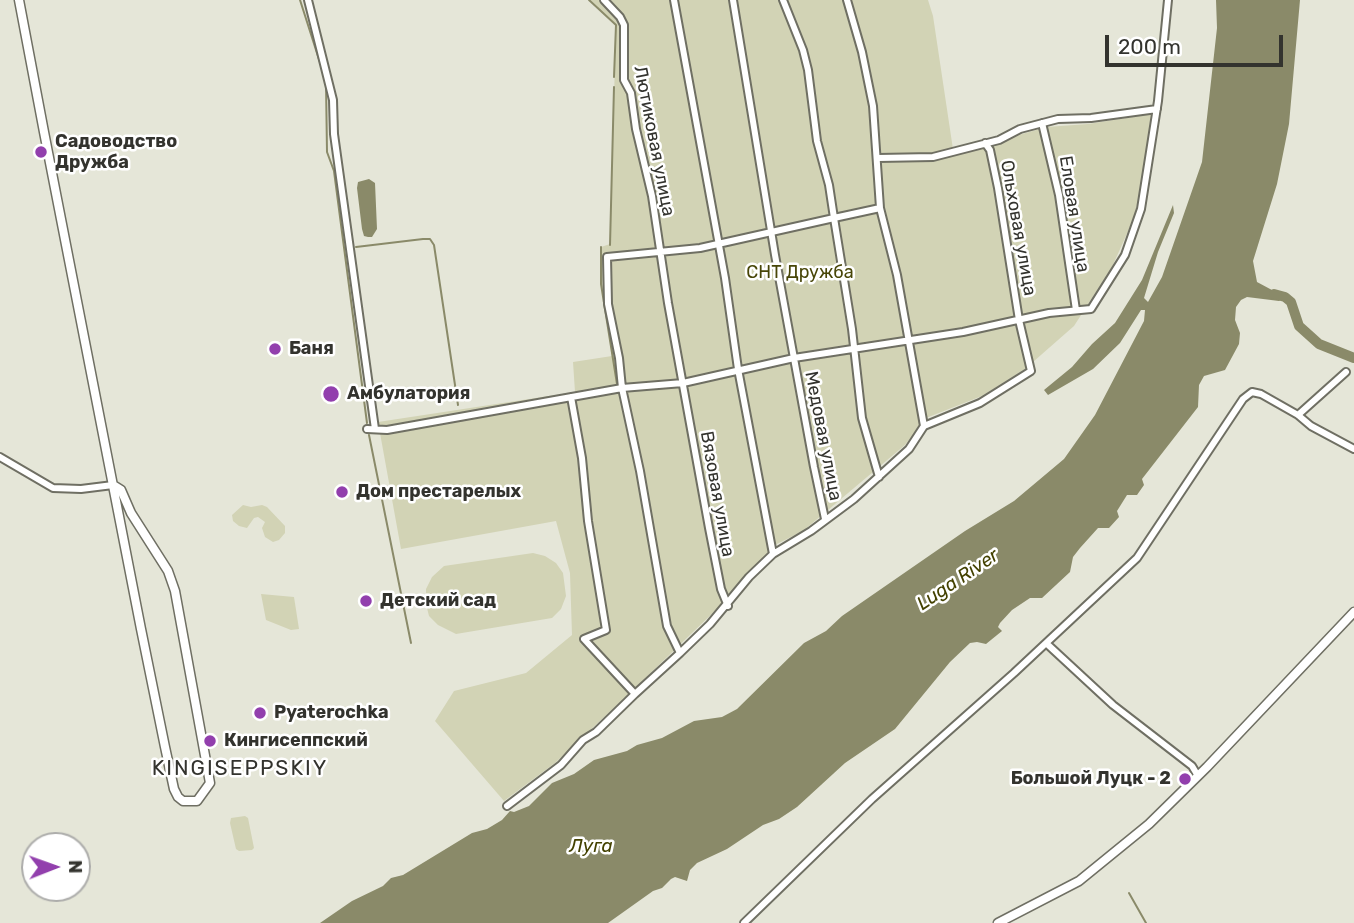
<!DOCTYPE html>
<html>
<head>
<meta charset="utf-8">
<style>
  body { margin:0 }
  #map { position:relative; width:1354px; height:923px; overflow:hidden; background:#e5e6d8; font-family:Rubik,sans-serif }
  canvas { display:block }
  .north { position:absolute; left:21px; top:832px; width:70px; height:70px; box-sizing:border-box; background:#fff; border:2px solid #adadab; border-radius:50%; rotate:89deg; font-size:19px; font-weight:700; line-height:28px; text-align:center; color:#33332e }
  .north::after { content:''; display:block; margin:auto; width:24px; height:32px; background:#923fad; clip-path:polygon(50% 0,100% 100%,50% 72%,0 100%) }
  .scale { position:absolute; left:1105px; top:35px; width:178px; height:32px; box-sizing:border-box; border:4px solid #33332e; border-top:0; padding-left:9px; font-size:21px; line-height:24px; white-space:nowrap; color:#33332e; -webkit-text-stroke:5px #fff; paint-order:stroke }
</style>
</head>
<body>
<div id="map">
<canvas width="1354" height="923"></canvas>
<div class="north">N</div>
<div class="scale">200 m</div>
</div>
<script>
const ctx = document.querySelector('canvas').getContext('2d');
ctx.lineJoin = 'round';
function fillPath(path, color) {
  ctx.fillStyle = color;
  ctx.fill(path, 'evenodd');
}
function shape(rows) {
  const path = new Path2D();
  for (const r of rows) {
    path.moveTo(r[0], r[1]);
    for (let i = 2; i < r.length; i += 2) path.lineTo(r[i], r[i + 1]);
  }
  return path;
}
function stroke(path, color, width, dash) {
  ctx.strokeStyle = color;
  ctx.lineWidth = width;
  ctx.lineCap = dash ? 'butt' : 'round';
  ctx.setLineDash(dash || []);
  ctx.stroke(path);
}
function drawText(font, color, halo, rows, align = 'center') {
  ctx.font = font + ' Rubik,sans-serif';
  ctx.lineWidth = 5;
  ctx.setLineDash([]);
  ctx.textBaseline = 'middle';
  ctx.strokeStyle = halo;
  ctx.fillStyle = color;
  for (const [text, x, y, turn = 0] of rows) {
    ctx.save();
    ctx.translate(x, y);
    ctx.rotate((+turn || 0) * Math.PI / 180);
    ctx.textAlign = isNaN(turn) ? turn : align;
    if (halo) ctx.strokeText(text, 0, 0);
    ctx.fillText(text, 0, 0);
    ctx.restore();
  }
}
const green = shape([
  [589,0,928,0,933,16,954,156,992,146,1022,134,1047,127,1088,124,1151,114,1144,173,1134,218,1112,267,1074,326,1025,369,982,396,926,418,905,445,803,531,775,545,720,606,634,689,555,763,504,801,435,721,454,691,526,673,572,635,570,573,556,521,401,549,378,422,575,392,573,362,612,356,601,284,601,247,610,244,616,25],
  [243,505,251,507,262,505,267,507,285,526,285,533,279,540,273,542,265,537,262,528,265,522,258,517,254,518,247,528,239,526,233,521,232,515],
  [533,553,545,556,556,563,563,573,566,596,561,609,552,618,456,634,438,625,429,616,426,604,426,589,432,577,444,566],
  [261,594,294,597,299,629,291,630,266,620],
  [245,816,248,818,254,848,252,850,239,851,236,849,230,823,231,818]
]);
const water = shape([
  [1216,0,1300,0,1289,124,1277,184,1253,261,1257,282,1285,297,1279,301,1247,297,1241,300,1236,307,1235,320,1240,333,1239,344,1225,370,1204,376,1199,385,1198,407,1142,479,1144,485,1137,495,1127,495,1117,511,1119,517,1109,528,1098,528,1080,548,1073,557,1070,572,1042,598,1030,598,1012,610,1000,623,998,627,1002,631,986,644,977,642,970,643,950,662,895,729,845,763,797,807,779,819,763,825,727,849,697,863,690,870,687,881,675,877,671,879,662,888,653,891,608,923,320,923,352,901,383,886,391,878,403,875,472,833,487,829,502,820,510,811,514,812,529,806,552,783,574,774,594,760,627,751,637,745,662,738,694,721,722,717,737,709,804,643,826,631,842,616,965,531,1014,501,1064,459,1095,415,1144,321,1145,310,1141,310,1120,343,1093,369,1048,395,1044,390,1072,367,1092,344,1115,323,1142,280,1173,205,1174,213,1158,252,1144,298,1148,302,1162,277,1202,162,1217,28],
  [369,179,375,183,377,229,372,237,368,237,364,236,362,229,357,188,358,182]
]);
const stream = shape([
  [300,0,324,75],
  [589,0,616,25,614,77],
  [326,84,327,152,334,171,367,423],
  [610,245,614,87],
  [356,247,423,239,430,239,434,245,458,405],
  [601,247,601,284,617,384],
  [369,435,411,643],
  [1129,893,1146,923]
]);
const river = shape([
  [1274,294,1285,297,1291,302,1299,326,1319,344,1354,358]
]);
const minor = shape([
  [308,0,333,100,334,134,375,429],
  [604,0,620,17,624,25,624,80,631,93,636,129,652,196,668,303,709,528,721,589,728,606],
  [674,0,725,278,738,369,773,554,749,577,710,624,680,653],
  [733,0,775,255,814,467,825,519],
  [783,0,803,50,808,70,817,141,829,185,834,218,880,208],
  [847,0,862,52,873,106,880,208,897,275,924,426],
  [1042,123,1059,195,1076,310],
  [878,158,933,157,999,140,1020,129,1058,119,1091,118,1157,109],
  [571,397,582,458,588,521,606,630,584,639,635,694,680,653,667,626,640,471,622,388,619,358,608,304,607,257,700,248,834,218,852,329,862,418,879,477],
  [1298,415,1346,372],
  [367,429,387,430,622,388,683,383,794,358,963,332,1049,313,1091,309,1125,255,1141,209,1158,101,1168,0],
  [0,457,53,488,81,489,113,485],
  [773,554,811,531,854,499,909,449,924,426,980,403,1031,371,1019,320,998,188,990,150,985,143],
  [1046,643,1113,705,1192,766,1198,776],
  [507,806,561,765,583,740,596,732,635,694],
  [744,923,872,799,1014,673,1137,558,1243,399,1252,392,1261,394,1298,415,1311,426,1354,449]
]);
const tertiary = shape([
  [19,0,44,132,141,629,165,747,174,789,178,797,183,801,197,801,210,783,175,591,168,571,131,513,121,490,113,485],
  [998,923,1079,881,1149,824,1207,767,1354,612]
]);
const markers = [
  [41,152,7,"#923fad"],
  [275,349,7,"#923fad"],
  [331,394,9,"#923fad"],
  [342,492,7,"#923fad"],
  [366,601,7,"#923fad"],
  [260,713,7,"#923fad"],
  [210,741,7,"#923fad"],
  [1185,779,7,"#923fad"]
];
const streetNames = [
  ["Лютиковая улица",654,141,79],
  ["Еловая улица",1074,214,81],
  ["Ольховая улица",1018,228,80],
  ["Медовая улица",823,436,79],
  ["Вязовая улица",717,494,80]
];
const poiNames = [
  ["Садоводство",55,142],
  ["Дружба",55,163],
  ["Баня",289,349],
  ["Амбулатория",347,394],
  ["Дом престарелых",356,492],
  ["Детский сад",380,601],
  ["Pyaterochka",274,713],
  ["Кингисеппский",224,741],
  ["Большой Луцк - 2",1171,779,"right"]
];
const parkNames = [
  ["СНТ Дружба",800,273]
];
const waterNames = [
  ["Luga River",958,580,-34],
  ["Луга",591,847]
];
const quarterNames = [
  ["KINGISEPPSKIY",240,769]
];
fillPath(green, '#d2d3b5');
fillPath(water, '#8a8a69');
stroke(stream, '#8a8a69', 2);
stroke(river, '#8a8a69', 10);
stroke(minor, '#6f6f63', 10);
stroke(tertiary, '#6f6f63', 11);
stroke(minor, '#fff', 6);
stroke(tertiary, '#fff', 8);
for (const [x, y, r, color] of markers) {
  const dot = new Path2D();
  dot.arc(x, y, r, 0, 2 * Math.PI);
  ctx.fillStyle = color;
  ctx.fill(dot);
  stroke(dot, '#fff', 2.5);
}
drawText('18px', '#33332e', '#fff', streetNames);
drawText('bold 18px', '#33332e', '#fff', poiNames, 'left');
drawText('18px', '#484608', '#fff', parkNames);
drawText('italic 19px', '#434100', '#fff', waterNames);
ctx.letterSpacing = '2px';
drawText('21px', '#33332e', '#fff', quarterNames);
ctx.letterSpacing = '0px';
</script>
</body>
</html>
